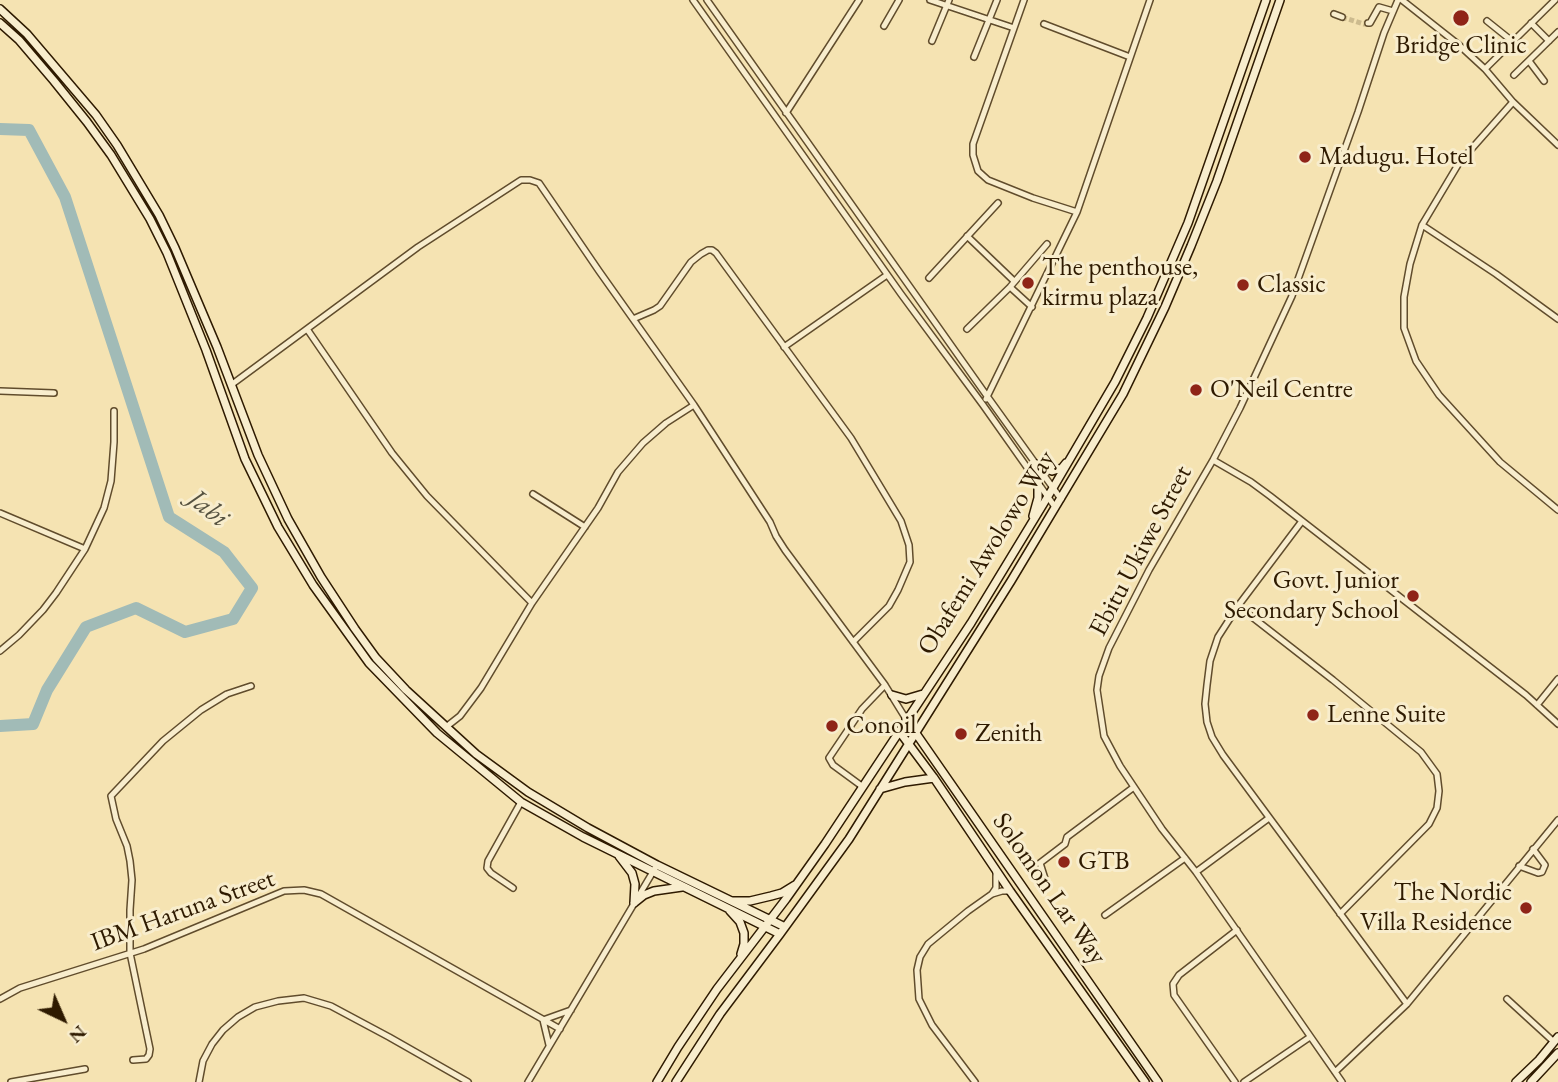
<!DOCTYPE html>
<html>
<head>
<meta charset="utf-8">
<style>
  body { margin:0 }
  #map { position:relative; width:1558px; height:1082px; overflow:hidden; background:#f5e3b2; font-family:"EB Garamond",serif }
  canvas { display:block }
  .north { position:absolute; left:28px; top:984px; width:70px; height:70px; -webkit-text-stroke:5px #f8edcd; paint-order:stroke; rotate:136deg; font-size:19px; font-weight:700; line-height:28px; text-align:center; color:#2e1a00 }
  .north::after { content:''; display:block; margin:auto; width:24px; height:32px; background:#2e1a00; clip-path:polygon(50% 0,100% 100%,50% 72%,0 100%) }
</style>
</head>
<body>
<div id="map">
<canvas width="1558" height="1082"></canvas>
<div class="north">N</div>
</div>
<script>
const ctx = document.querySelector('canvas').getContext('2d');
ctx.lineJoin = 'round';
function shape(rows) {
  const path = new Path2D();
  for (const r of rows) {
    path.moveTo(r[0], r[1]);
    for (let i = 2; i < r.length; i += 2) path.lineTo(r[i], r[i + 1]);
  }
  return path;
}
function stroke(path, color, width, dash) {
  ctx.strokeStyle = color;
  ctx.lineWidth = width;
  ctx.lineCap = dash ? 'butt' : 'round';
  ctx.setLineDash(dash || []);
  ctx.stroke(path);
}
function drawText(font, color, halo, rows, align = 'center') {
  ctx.font = font + ' "EB Garamond",serif';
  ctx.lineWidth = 6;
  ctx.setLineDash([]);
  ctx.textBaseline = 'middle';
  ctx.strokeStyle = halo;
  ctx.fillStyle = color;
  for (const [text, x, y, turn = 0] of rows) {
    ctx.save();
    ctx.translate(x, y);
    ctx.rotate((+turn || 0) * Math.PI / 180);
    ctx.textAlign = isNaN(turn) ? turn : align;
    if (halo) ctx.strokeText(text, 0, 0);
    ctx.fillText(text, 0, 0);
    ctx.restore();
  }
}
const river = shape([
  [0,129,29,130,65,197,169,517,224,552,252,588,233,619,185,632,136,608,86,627,47,690,33,724,0,726]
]);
const streetTunnel = shape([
  [1342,17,1364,24,1368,23]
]);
const street = shape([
  [693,0,901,294,983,405,1055,507],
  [707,0,987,396,1061,499],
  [930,0,1014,28],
  [1024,0,973,144,973,155,978,171,988,180,1033,198,1077,212],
  [1402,0,1459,45,1485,69,1513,102,1558,145],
  [1334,14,1342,17],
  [1487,21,1512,41],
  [1368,23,1370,23,1379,7,1393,11],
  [1531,23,1549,41],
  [1044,24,1130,57],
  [884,26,899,0],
  [932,41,949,0],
  [974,57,997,0],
  [1529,61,1544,81],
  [1485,69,1555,0],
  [1514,75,1558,32],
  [1513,102,1459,163,1422,225,1410,264,1404,297,1404,328,1416,361,1439,395,1500,462,1558,510],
  [786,113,859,0],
  [1422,225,1496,274,1558,319],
  [967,236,1014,281],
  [929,278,998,203],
  [1010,287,1032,307],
  [633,319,654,310,660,306,691,262,701,254,708,250,712,250,716,253,851,438,901,521,909,545,910,562,898,590,889,606,853,642],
  [307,329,392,453,427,496,532,603],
  [967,329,1010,287,1047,244],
  [784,347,887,275],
  [231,385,418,247,521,180,530,180,539,183,599,271,694,405,770,522,776,536,785,550,885,685,906,719],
  [0,391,54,393],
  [986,399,1077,212,1150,0],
  [1213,460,1251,482,1270,496,1526,695,1558,724],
  [533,494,585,527],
  [0,513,85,549,104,508,111,481,114,442,114,411],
  [1302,521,1238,606,1218,637,1210,661,1207,685,1205,704,1207,722,1212,737,1223,755,1407,1004],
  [1238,606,1333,680,1421,752,1437,774,1439,791,1437,808,1429,824,1340,914],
  [0,651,19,635,43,610,56,593,85,549],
  [1537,705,1558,679],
  [446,727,460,716,481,688,532,603,598,508,618,472,643,443,666,423,694,405],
  [863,787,833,765,829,758,862,709,885,685],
  [1519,866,1538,873,1542,872,1545,865,1533,849],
  [1196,872,1269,818],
  [1046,882,1040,863,1065,844,1067,837,1134,787],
  [513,888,491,873,487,868,488,861,521,802],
  [992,894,996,888,996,870],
  [1105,915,1185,858],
  [0,999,20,988,144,949,284,891,304,890,321,894,560,1029],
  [1507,999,1554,1042],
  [549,1045,543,1020,571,1010],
  [133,1060,146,1059,149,1055,150,1049,130,953,130,910,132,880,130,861,127,846,116,819,111,796,163,741,201,710,227,694,251,686],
  [1335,1072,1407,1004,1558,820],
  [11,1082,85,1069],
  [199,1082,203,1061,212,1044,223,1030,238,1017,255,1007,278,1001,304,998,331,1006,389,1037,468,1082],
  [528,1082,657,865],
  [975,1082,932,1025,919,999,917,970,920,957,928,944,968,911,992,894,1002,891,1010,891],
  [1235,1082,1174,995,1173,984,1179,975,1237,930],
  [1244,1082,1310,1037],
  [1342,1082,1196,872,1162,829,1120,766,1104,736,1097,690,1099,676,1109,648,1149,570,1213,460,1240,408,1292,296,1358,112,1384,33,1398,0]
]);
const secondary = shape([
  [0,9,27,34,96,115,117,145,159,215,175,248,217,347,258,455,288,519,321,577,355,629,376,658,406,690,476,754,528,792,588,828,657,865,785,927],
  [0,23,19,40,54,81,87,122,111,155,150,219,167,253,206,350,245,459,278,527,313,585,369,663,437,733,521,802,583,837,780,934],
  [1036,464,1045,469,1052,471,1062,468,1066,463],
  [1033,516,1038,498,1038,482],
  [892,695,906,699,923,694],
  [906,719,1158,1082],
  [899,731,934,778,1010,891,1145,1082],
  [880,789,905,782,934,778],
  [619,856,632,873,635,884,634,903],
  [733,901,750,901,771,896,782,893,795,885],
  [634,903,644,895,654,891,682,887],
  [730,911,740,922,744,933,744,944,741,954],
  [657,1082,678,1047,717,989,786,899,825,844,971,623,1053,488,1115,382,1147,318,1188,223,1266,0],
  [676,1082,720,1014,780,934,849,839,1011,581,1123,394,1165,307,1191,246,1217,181,1280,0],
  [1516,1082,1539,1060,1558,1037],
  [1531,1082,1558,1053]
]);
const markers = [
  [1461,18,9,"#8f2418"],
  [1305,157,7,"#8f2418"],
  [1028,283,7,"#8f2418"],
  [1243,285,7,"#8f2418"],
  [1196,390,7,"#8f2418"],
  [1413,596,7,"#8f2418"],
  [1313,715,7,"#8f2418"],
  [832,726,7,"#8f2418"],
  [961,734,7,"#8f2418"],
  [1064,862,7,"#8f2418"],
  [1526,908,7,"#8f2418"]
];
const poiNames = [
  ["Bridge Clinic",1461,46,"center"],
  ["Madugu. Hotel",1319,157],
  ["The penthouse,",1042,268],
  ["kirmu plaza",1042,298],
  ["Classic",1257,285],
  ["O'Neil Centre",1210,390],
  ["Govt. Junior",1399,581,"right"],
  ["Secondary School",1399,611,"right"],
  ["Lenne Suite",1327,715],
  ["Conoil",846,726],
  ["Zenith",975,734],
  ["GTB",1078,862],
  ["The Nordic",1512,893,"right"],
  ["Villa Residence",1512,923,"right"]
];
const streetNames = [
  ["Ebitu Ukiwe Street",1141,551,-62],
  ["Obafemi Awolowo Way",987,553,-58],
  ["Solomon Lar Way",1049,889,55],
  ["IBM Haruna Street",183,911,-20]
];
const waterNames = [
  ["Jabi",208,509,38]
];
stroke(river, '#a1bbb7', 12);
stroke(streetTunnel, '#cdbb8e', 5, [5, 2.5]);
stroke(street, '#604c2c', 8);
stroke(secondary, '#2e1a00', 10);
stroke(street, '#f8edcd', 5);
stroke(secondary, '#f8edcd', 7);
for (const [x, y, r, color] of markers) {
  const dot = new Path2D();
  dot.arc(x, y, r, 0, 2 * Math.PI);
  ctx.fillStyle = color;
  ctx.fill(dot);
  stroke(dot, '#f8edcd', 2.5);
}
drawText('26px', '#2e1a00', '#f8edcd', poiNames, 'left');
drawText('26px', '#2e1a00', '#f8edcd', streetNames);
drawText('italic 28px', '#565240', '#f8edcd', waterNames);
</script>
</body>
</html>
